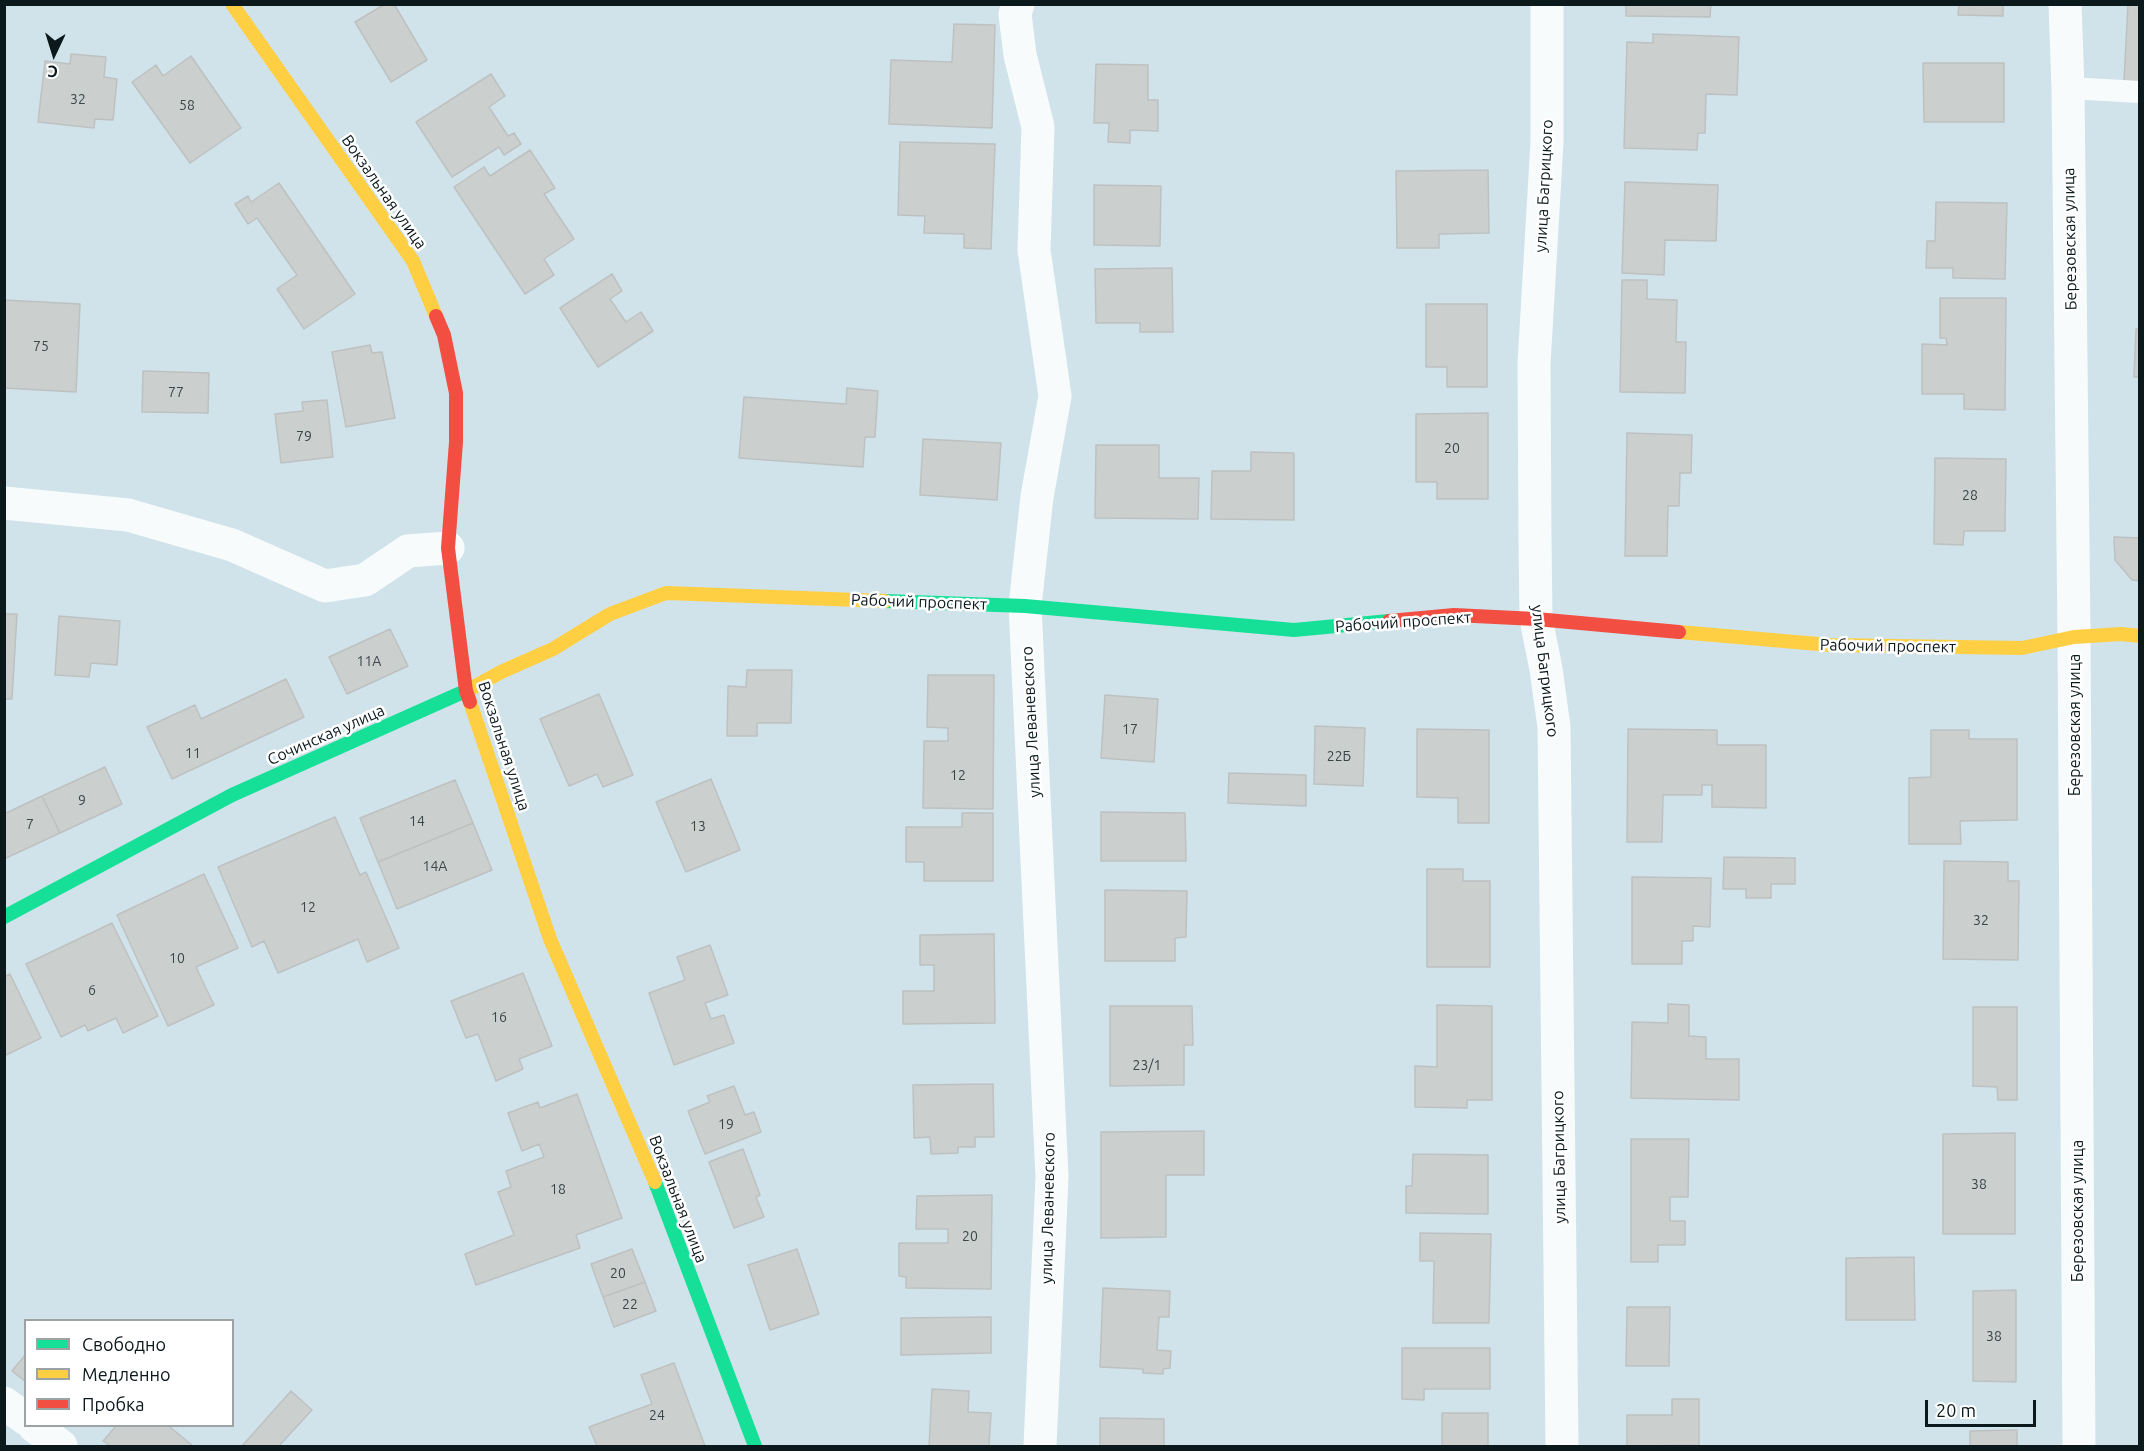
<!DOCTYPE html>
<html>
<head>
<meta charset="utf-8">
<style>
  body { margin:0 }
  #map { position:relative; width:2144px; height:1451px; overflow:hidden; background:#d0e3ea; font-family:Ubuntu,sans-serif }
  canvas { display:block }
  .frame { position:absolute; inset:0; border:6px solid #0b181c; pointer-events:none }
  .legend { position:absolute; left:24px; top:1319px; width:210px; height:108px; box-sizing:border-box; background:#fff; border:2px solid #9da3a4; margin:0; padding:8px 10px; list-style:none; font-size:18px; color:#0b181c }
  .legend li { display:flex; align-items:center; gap:12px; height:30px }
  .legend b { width:30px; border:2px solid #9da3a4 }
  .north { position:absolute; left:24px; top:24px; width:60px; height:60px; -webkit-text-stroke:4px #fff; paint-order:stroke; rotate:184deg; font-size:16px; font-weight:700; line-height:24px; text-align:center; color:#0b181c }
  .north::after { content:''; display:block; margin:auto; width:21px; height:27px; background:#0b181c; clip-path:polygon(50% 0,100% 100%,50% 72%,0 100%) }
  .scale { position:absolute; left:1925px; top:1400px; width:111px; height:27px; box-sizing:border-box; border:3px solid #0b181c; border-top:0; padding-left:8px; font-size:18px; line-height:21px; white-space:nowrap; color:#0b181c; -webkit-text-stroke:4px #fff; paint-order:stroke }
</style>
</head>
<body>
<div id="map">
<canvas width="2144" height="1451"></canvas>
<div class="frame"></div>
<ul class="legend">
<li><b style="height:8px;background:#16e098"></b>Свободно</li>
<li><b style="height:8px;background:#ffcf43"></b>Медленно</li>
<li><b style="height:8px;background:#f24e42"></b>Пробка</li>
</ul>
<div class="north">С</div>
<div class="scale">20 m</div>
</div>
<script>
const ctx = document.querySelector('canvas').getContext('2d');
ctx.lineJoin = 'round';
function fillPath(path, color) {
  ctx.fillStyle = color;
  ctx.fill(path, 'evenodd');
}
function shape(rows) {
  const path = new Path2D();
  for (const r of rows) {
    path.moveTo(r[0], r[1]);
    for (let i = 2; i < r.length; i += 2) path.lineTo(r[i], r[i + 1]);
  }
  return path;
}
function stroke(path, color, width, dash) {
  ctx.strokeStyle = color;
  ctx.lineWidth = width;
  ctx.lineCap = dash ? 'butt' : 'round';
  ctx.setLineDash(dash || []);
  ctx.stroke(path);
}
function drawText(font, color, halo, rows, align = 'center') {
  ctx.font = font + ' Ubuntu,sans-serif';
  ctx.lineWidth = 5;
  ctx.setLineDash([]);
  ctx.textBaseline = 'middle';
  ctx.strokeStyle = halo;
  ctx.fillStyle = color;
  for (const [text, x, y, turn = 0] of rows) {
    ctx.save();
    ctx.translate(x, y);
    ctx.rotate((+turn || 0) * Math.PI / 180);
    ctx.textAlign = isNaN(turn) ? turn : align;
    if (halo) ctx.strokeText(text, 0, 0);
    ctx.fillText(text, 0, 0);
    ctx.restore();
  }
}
const building = shape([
  [385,4,394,4,427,60,391,82,355,22,385,4],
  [1626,4,1711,4,1710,17,1626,16,1626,4],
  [1959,4,2003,4,2003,16,1958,15,1959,4],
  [2128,4,2140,4,2140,100,2123,99,2128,4],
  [954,24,995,25,992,128,889,124,891,60,952,62,954,24],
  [1653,34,1739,37,1737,95,1706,94,1705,133,1698,133,1697,150,1624,148,1627,42,1653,43,1653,34],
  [71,54,106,57,104,77,117,79,113,120,95,119,94,128,38,122,45,61,70,64,71,54],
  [191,56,241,128,190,163,132,82,156,65,163,76,191,56],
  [1923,63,2004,63,2004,122,1924,122,1923,63],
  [1096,64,1148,65,1148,100,1158,100,1158,131,1130,130,1130,143,1108,142,1109,123,1094,123,1096,64],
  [491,74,505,96,489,107,508,136,514,133,521,144,504,155,499,147,452,177,416,122,491,74],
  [900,142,995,144,991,249,964,248,964,234,924,233,925,216,898,215,900,142],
  [530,150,555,188,544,194,574,239,544,259,554,275,525,294,454,187,484,167,490,176,530,150],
  [1488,170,1489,233,1439,234,1439,248,1397,248,1396,171,1488,170],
  [1625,182,1718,185,1716,241,1665,240,1664,275,1622,273,1625,182],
  [279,183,355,294,304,329,277,289,297,275,257,218,248,224,235,204,248,196,251,202,279,183],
  [1094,185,1161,186,1160,246,1094,245,1094,185],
  [1936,202,2007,203,2005,279,1953,278,1953,268,1926,268,1927,241,1935,241,1936,202],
  [1172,268,1173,332,1140,332,1140,323,1096,323,1095,269,1172,268],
  [612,274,622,291,610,299,626,322,641,312,653,331,598,367,560,308,612,274],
  [1622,280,1647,280,1647,299,1677,300,1676,342,1686,342,1685,393,1620,392,1622,280],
  [1940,298,2006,298,2005,410,1964,409,1964,394,1922,394,1922,344,1947,345,1946,338,1940,338,1940,298],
  [4,300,80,304,76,392,4,388,4,300],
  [1426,304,1487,304,1487,387,1447,387,1447,367,1426,367,1426,304],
  [2136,329,2140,329,2140,377,2134,377,2136,329],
  [370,345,372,353,382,352,395,418,346,427,332,352,370,345],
  [143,371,209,373,208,413,142,412,143,371],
  [847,388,878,391,875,437,865,437,863,467,739,458,744,397,846,404,847,388],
  [327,400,333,457,281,463,275,414,303,411,302,402,327,400],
  [1488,413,1488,499,1437,499,1437,482,1416,482,1416,414,1488,413],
  [1627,433,1692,435,1691,473,1680,473,1679,506,1668,506,1667,556,1625,556,1627,433],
  [923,439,1001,443,997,500,920,495,923,439],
  [1096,445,1159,445,1159,478,1199,478,1198,519,1095,518,1096,445],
  [1251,452,1294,453,1294,520,1211,519,1212,471,1251,471,1251,452],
  [1935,458,2006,459,2005,531,1964,531,1963,545,1934,544,1935,458],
  [2114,537,2140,538,2140,581,2132,580,2115,560,2114,537],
  [4,614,17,614,12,699,4,699,4,614],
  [59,616,120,621,117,665,91,663,89,677,55,675,59,616],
  [390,629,408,666,347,694,329,657,390,629],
  [747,670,792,670,791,723,757,723,757,736,727,736,728,686,746,687,747,670],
  [928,675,994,675,993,809,923,808,924,741,948,741,948,728,927,727,928,675],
  [286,679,304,717,172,779,147,727,195,705,201,719,286,679],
  [599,694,633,775,603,787,597,774,569,786,540,719,599,694],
  [1105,695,1158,699,1154,762,1101,758,1105,695],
  [1315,726,1365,728,1363,786,1314,784,1315,726],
  [1417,729,1489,730,1489,823,1458,823,1458,798,1417,797,1417,729],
  [1628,729,1717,730,1717,745,1766,745,1766,808,1712,807,1712,785,1702,785,1702,795,1663,795,1662,842,1627,842,1628,729],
  [1931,730,1969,730,1969,739,2017,739,2017,820,1960,821,1961,844,1909,844,1909,778,1931,777,1931,730],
  [105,767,122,804,60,833,42,796,105,767],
  [1229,773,1306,775,1306,806,1228,803,1229,773],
  [711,779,740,850,686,872,656,802,711,779],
  [455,780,473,823,378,862,360,818,455,780],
  [42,796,60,833,4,859,4,814,42,796],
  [1101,812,1185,813,1186,861,1101,861,1101,812],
  [962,813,993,813,993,881,924,881,924,862,906,862,906,827,962,827,962,813],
  [335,817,360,875,366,872,399,948,367,962,358,939,278,973,264,941,252,947,218,867,335,817],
  [473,823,492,870,397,909,378,862,473,823],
  [1724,857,1795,858,1795,884,1771,884,1771,898,1746,898,1746,889,1723,889,1724,857],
  [1944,861,2008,862,2008,881,2019,881,2018,960,1943,959,1944,861],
  [1427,869,1463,869,1463,881,1490,881,1490,967,1427,967,1427,869],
  [204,874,238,948,196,967,214,1005,168,1026,117,915,204,874],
  [1632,877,1711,878,1710,927,1693,926,1693,941,1682,941,1682,964,1632,964,1632,877],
  [1105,890,1187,891,1186,937,1175,938,1175,961,1105,961,1105,890],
  [112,923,158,1016,123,1033,116,1018,88,1031,85,1025,61,1037,26,964,112,923],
  [994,934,995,1023,903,1024,903,991,934,991,934,965,920,965,920,935,994,934],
  [710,945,728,995,705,1003,711,1019,724,1015,734,1043,674,1065,649,993,685,980,677,957,710,945],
  [523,973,552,1046,519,1059,523,1069,496,1081,478,1034,466,1038,451,1001,523,973],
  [10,974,41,1038,4,1056,4,977,10,974],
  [1668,1004,1689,1005,1689,1036,1706,1037,1706,1059,1739,1059,1739,1100,1631,1098,1632,1022,1668,1023,1668,1004],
  [1437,1005,1492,1006,1492,1100,1467,1100,1467,1108,1415,1107,1415,1066,1437,1067,1437,1005],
  [1110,1006,1192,1006,1193,1045,1184,1045,1184,1085,1110,1086,1110,1006],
  [1973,1007,2017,1007,2017,1100,1998,1100,1997,1087,1973,1086,1973,1007],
  [993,1084,994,1137,975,1137,975,1147,958,1147,958,1153,931,1154,930,1137,914,1138,913,1085,993,1084],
  [734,1086,745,1115,754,1112,761,1132,705,1154,688,1111,710,1102,707,1096,734,1086],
  [577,1094,622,1218,576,1235,580,1248,476,1285,465,1254,514,1235,498,1192,511,1187,506,1171,544,1157,539,1144,522,1151,508,1113,538,1102,540,1108,577,1094],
  [1204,1131,1204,1175,1166,1175,1166,1237,1101,1238,1101,1132,1204,1131],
  [2015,1133,2015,1234,1943,1234,1943,1134,2015,1133],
  [1631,1139,1689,1139,1688,1197,1670,1197,1670,1221,1685,1221,1685,1245,1658,1245,1658,1262,1631,1262,1631,1139],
  [743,1149,760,1195,756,1197,764,1217,734,1228,709,1162,743,1149],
  [1413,1154,1488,1155,1488,1214,1406,1213,1406,1186,1412,1186,1413,1154],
  [992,1195,991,1289,906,1288,906,1277,899,1276,899,1243,948,1243,948,1229,916,1229,917,1196,992,1195],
  [1420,1233,1491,1234,1489,1323,1433,1323,1434,1261,1420,1261,1420,1233],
  [632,1249,645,1282,603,1297,591,1264,632,1249],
  [797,1249,819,1314,770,1330,748,1265,797,1249],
  [1914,1257,1915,1320,1846,1320,1846,1258,1914,1257],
  [645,1282,656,1311,614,1327,603,1297,645,1282],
  [1103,1288,1170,1291,1169,1317,1159,1317,1157,1350,1171,1351,1170,1368,1163,1369,1163,1374,1143,1373,1143,1369,1100,1367,1103,1288],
  [2016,1290,2016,1382,1973,1381,1973,1291,2016,1290],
  [1627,1307,1670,1307,1669,1366,1626,1366,1627,1307],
  [991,1317,991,1353,901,1355,901,1318,991,1317],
  [1402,1348,1490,1348,1490,1389,1424,1389,1424,1400,1402,1399,1402,1348],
  [26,1354,26,1382,12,1371,26,1354],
  [674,1363,705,1446,597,1446,589,1427,652,1404,641,1375,674,1363],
  [932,1389,969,1391,968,1412,991,1413,989,1446,929,1446,932,1389],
  [291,1391,312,1410,279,1446,242,1446,291,1391],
  [1672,1399,1699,1399,1699,1445,1627,1446,1627,1415,1672,1415,1672,1399],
  [1442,1413,1488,1413,1488,1446,1442,1446,1442,1413],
  [1100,1418,1164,1419,1164,1446,1100,1446,1100,1418],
  [116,1426,172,1426,170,1427,193,1446,110,1446,103,1441,116,1426],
  [2017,1430,2017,1446,1970,1446,1970,1431,2017,1430]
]);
const lane = shape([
  [2068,88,2140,92]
]);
const street = shape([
  [1018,4,1015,14,1020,55,1038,127,1034,250,1055,396,1037,497,1025,606,1052,1177,1040,1446],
  [1547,4,1547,142,1534,364,1535,538,1536,619,1546,669,1554,727,1562,1446],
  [2065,4,2068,88,2074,637,2079,1446],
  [4,503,128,515,232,545,325,586,365,580,408,551,448,548],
  [4,1403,26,1419],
  [34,1426,61,1446]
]);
const fast = shape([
  [885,601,1025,606,1294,630,1389,621],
  [4,917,232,795,472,688],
  [655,1182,755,1446]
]);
const slow = shape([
  [232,4,413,261,436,316],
  [1679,632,1830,645,2022,648,2074,637,2121,634,2140,636],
  [472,688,501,672,553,649,610,614,666,593,885,601],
  [470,702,550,939,655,1182]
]);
const jam = shape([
  [436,316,444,335,456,393,456,442,448,548,466,691,470,702],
  [1389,621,1454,615,1536,619,1679,632]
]);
const numberNames = [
  ["32",78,99],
  ["58",187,105],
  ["75",41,346],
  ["77",176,392],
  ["79",304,436],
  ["20",1452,448],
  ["28",1970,495],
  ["11А",369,661],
  ["17",1130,729],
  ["11",193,753],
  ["22Б",1339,756],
  ["12",958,775],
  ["9",82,800],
  ["14",417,821],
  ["7",30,824],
  ["13",698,826],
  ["14А",435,866],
  ["12",308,907],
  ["32",1981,920],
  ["10",177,958],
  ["6",92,990],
  ["16",499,1017],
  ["23/1",1147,1065],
  ["19",726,1124],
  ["38",1979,1184],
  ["18",558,1189],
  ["20",970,1236],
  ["20",618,1273],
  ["22",630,1304],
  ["38",1994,1336],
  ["24",657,1415]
];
const streetNames = [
  ["улица Багрицкого",1544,186,-87],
  ["Вокзальная улица",384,192,55],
  ["Березовская улица",2070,239,-91],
  ["Рабочий проспект",919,602,2],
  ["Рабочий проспект",1403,622,-4],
  ["Рабочий проспект",1888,646,1],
  ["улица Багрицкого",1545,671,83],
  ["улица Леваневского",1031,722,-93],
  ["Березовская улица",2075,725,-90],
  ["Сочинская улица",326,735,-24],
  ["Вокзальная улица",504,746,72],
  ["улица Багрицкого",1559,1157,-91],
  ["Вокзальная улица",678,1199,69],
  ["улица Леваневского",1048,1208,-89],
  ["Березовская улица",2078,1211,-90]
];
fillPath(building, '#cbcfce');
stroke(building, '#bec1c1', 1.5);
stroke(lane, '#f8fbfc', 22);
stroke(street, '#f8fbfc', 33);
stroke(fast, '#16e098', 14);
stroke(slow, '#ffcf43', 14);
stroke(jam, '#f24e42', 14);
drawText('14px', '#3b4648', null, numberNames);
drawText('16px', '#0b181c', '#fff', streetNames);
</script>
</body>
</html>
